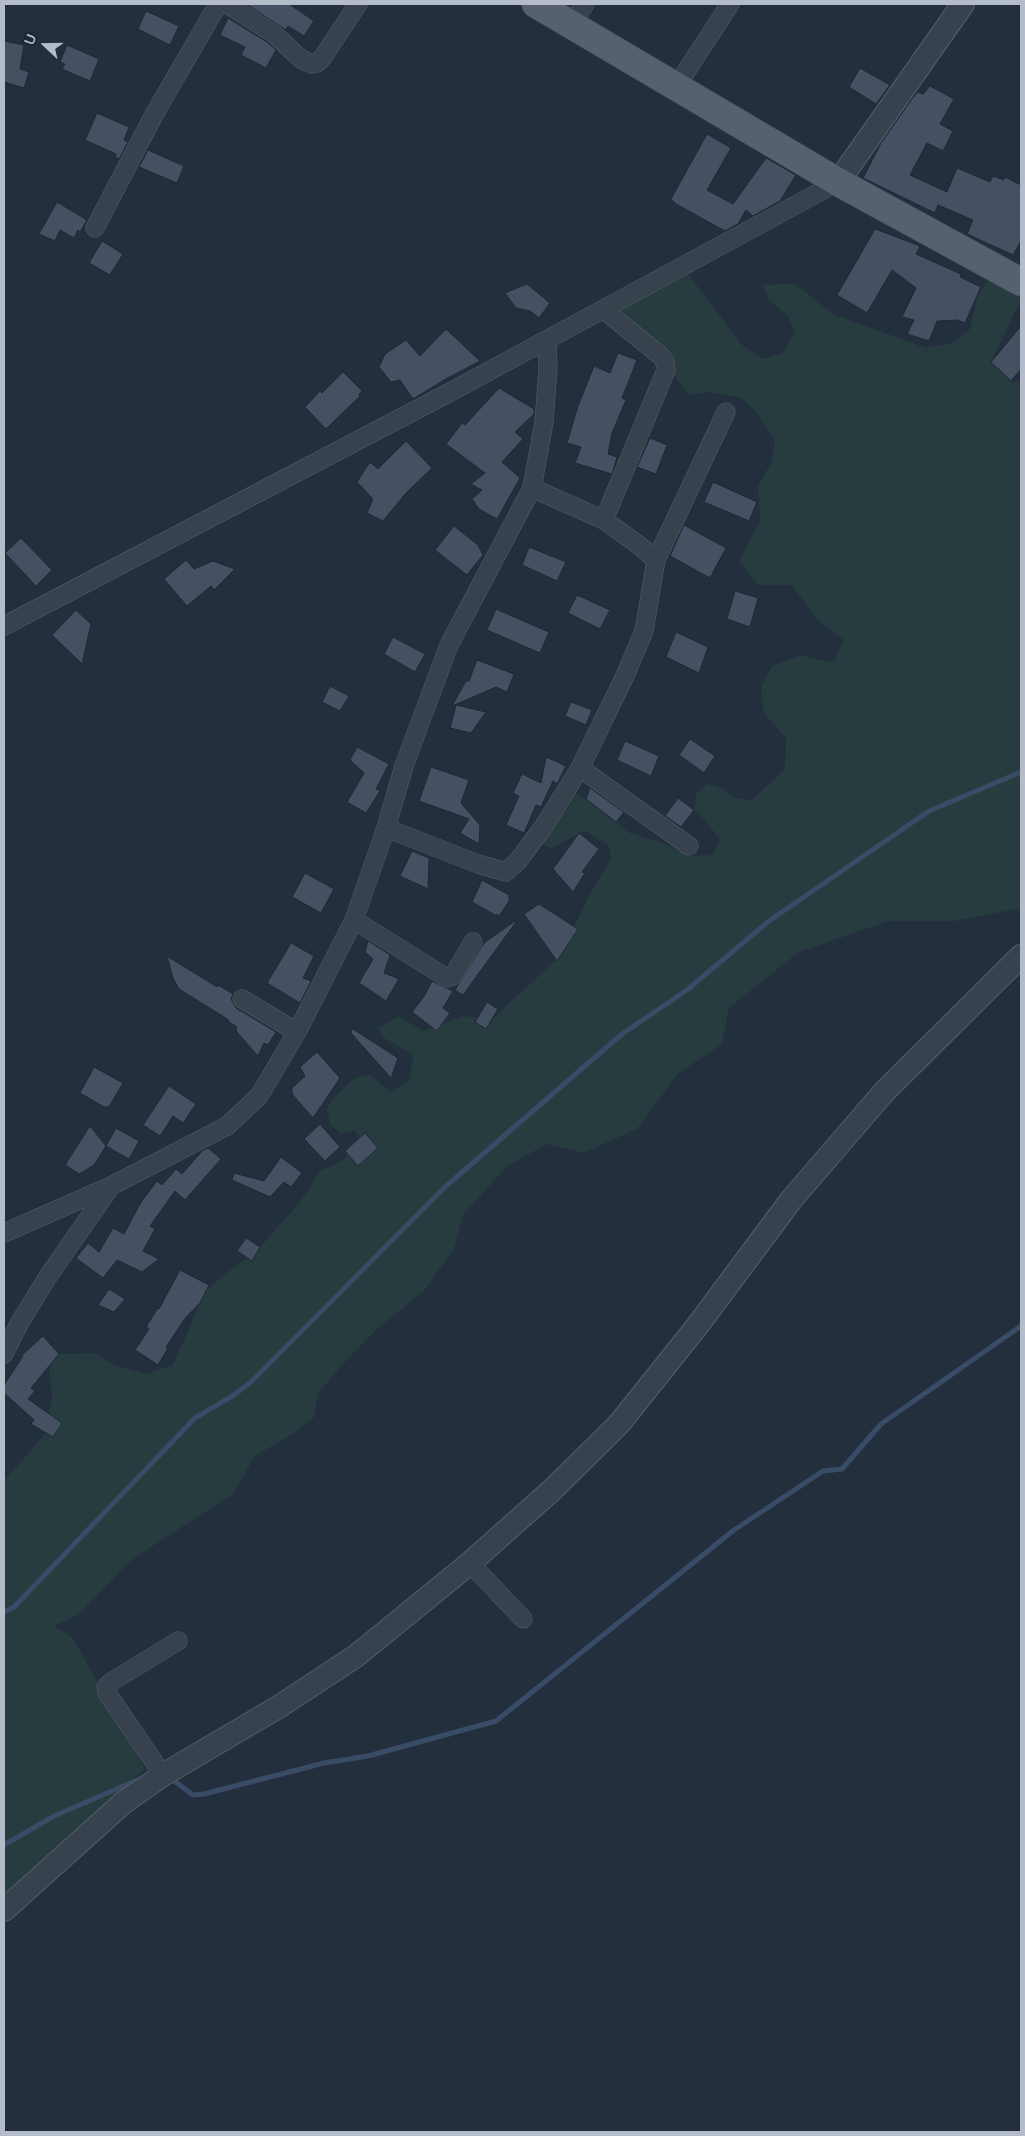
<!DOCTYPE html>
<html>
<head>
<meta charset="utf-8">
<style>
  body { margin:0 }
  #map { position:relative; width:1025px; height:2136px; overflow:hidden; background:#242f3e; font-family:"Nunito Sans",sans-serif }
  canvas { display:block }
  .frame { position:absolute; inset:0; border:5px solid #b4bcc9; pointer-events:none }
  .north { position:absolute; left:20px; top:20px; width:50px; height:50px; -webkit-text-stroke:4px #1d2633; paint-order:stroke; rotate:291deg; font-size:14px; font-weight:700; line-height:20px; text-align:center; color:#b4bcc9 }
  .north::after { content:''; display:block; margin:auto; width:18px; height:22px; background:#b4bcc9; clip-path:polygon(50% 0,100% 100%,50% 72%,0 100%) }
</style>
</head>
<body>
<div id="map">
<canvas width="1025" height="2136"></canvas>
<div class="frame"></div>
<div class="north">U</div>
</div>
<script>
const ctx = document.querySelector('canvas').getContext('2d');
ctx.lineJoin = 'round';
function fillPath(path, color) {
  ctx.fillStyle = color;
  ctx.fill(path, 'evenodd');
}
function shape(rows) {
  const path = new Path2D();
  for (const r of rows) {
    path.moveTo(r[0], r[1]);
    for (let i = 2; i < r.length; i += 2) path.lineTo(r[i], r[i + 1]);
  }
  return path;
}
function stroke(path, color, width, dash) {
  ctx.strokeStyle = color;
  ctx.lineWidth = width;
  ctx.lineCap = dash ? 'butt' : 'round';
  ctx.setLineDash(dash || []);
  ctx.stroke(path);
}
const green = shape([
  [688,274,742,345,763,359,783,353,795,331,787,315,769,300,762,285,795,284,835,315,926,348,952,343,970,329,978,295,987,281,1003,286,1021,299,991,362,1011,381,1021,383,1021,908,954,921,889,921,799,952,729,1008,722,1044,678,1074,637,1129,583,1153,547,1144,507,1166,463,1215,454,1249,424,1291,377,1329,340,1367,318,1394,314,1417,296,1432,255,1456,233,1494,131,1560,78,1615,54,1626,73,1638,145,1769,4,1894,4,1481,46,1433,52,1395,49,1367,59,1354,93,1353,115,1365,146,1374,173,1365,206,1290,260,1247,300,1202,320,1171,343,1160,359,1138,355,1130,340,1133,330,1124,327,1108,338,1093,354,1079,370,1075,391,1092,410,1079,413,1055,384,1038,378,1028,399,1016,423,1031,464,1016,491,1020,559,957,590,894,611,859,609,846,587,832,579,833,551,848,543,844,574,793,586,799,630,833,660,842,691,856,713,855,720,840,706,821,694,810,696,794,707,784,722,788,736,798,751,801,785,769,786,738,764,713,761,688,772,666,801,655,834,663,843,640,817,619,792,585,758,585,739,562,760,521,758,486,771,463,775,441,756,412,740,397,708,392,688,395,665,362,611,306]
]);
const stream = shape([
  [4,1612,14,1607,195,1418,234,1395,252,1381,445,1187,622,1034,687,990,769,921,929,811,1021,772],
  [173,1780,193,1795,204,1794,324,1763,368,1756,496,1721,734,1530,823,1471,842,1469,881,1424,1021,1326],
  [4,1845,54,1816,140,1779]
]);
const building = shape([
  [246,4,289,4,314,21,304,36,288,26,286,30,246,4],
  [146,11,179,26,170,45,138,29,146,11],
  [228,18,267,42,276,50,266,68,241,55,245,47,220,35,228,18],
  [4,41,24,45,20,69,29,72,24,88,4,82,4,41],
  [67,45,99,59,90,81,62,69,65,64,60,62,67,45],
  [860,68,890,85,876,104,849,87,860,68],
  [930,86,954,99,940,124,953,131,943,151,927,143,910,175,947,192,957,168,990,182,993,176,1004,180,1005,177,1021,185,1021,241,1013,255,967,234,973,220,938,205,935,213,863,178,881,143,912,99,918,92,923,94,930,86],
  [97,113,129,127,124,140,128,142,119,159,115,157,116,154,85,140,97,113],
  [707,134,731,148,707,190,733,204,766,158,796,175,780,201,753,216,746,210,738,224,725,231,676,204,671,199,707,134],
  [148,150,184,166,177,183,139,167,148,150],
  [57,202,87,220,80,232,78,230,74,238,60,230,55,241,39,234,57,202],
  [875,229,920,246,916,254,961,274,960,277,981,287,965,323,957,320,937,321,929,341,907,334,914,320,902,317,916,288,892,270,867,313,837,295,875,229],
  [102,241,123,254,110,275,89,263,102,241],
  [527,284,550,303,539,318,530,311,516,308,505,293,527,284],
  [1021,326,1021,369,1011,381,991,362,1021,326],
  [446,329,480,361,444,380,413,399,400,380,391,382,379,367,385,354,406,340,420,356,446,329],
  [618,353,637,360,622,398,626,400,612,433,608,454,617,457,612,474,575,463,581,447,567,443,578,406,594,366,610,373,618,353],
  [343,372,362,391,359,394,360,396,326,429,305,407,320,391,322,393,343,372],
  [499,388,534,409,534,414,515,432,523,439,502,462,520,478,497,519,479,509,472,499,482,490,471,484,485,473,446,444,462,423,465,425,499,388],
  [650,438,667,445,656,474,637,467,650,438],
  [406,441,432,468,406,493,383,521,367,513,373,499,357,482,370,462,378,469,406,441],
  [713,482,757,502,749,521,704,502,713,482],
  [684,525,726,548,710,578,670,556,684,525],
  [454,526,478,545,483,555,467,575,435,550,454,526],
  [21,538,52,570,36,586,5,553,21,538],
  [529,547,566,562,557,581,522,565,529,547],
  [186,560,194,569,213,561,235,569,214,590,211,586,187,606,164,579,186,560],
  [735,591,758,598,750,627,727,619,735,591],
  [577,595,610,610,600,629,568,613,577,595],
  [496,609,549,632,540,653,487,630,496,609],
  [76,610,91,624,82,664,52,635,76,610],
  [676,632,708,647,699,673,666,657,676,632],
  [393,637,425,654,415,672,384,654,393,637],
  [477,660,514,674,507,692,496,687,452,706,466,681,469,681,477,660],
  [330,686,349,696,340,711,322,702,330,686],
  [571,702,592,710,586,725,565,716,571,702],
  [456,705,486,712,471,733,450,728,456,705],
  [690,739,715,756,704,773,679,755,690,739],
  [625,741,659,756,651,776,617,760,625,741],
  [357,747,389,764,376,789,380,791,366,813,347,802,364,773,350,760,357,747],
  [546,757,566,766,557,784,553,781,541,807,536,805,524,833,506,825,519,796,513,793,522,774,541,783,546,757],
  [431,767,469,780,461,803,480,825,479,844,460,833,469,819,419,801,431,767],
  [590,788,624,812,616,822,586,799,590,788],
  [678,798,694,810,681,827,665,816,678,798],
  [579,833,599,849,582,872,585,873,573,892,553,869,579,833],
  [412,851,429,858,428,889,400,876,412,851],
  [305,873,334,889,321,913,292,897,305,873],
  [482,880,509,895,509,901,500,915,495,915,472,902,482,880],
  [539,904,578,929,557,961,524,914,539,904],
  [515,921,516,922,463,995,455,990,484,943,515,921],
  [368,941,390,955,384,973,399,979,386,1001,359,983,373,959,365,952,368,941],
  [291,943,314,956,303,978,311,981,300,1003,267,983,291,943],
  [167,956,217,987,218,985,233,994,231,999,236,1008,276,1032,268,1045,264,1043,258,1056,236,1031,237,1027,228,1021,229,1020,179,989,173,978,167,956],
  [432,981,453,991,443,1008,450,1013,437,1031,412,1012,425,995,432,981],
  [487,1002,498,1009,486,1029,475,1022,487,1002],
  [353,1029,398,1058,391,1078,350,1032,353,1029],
  [317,1052,340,1078,313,1118,292,1094,292,1088,305,1076,300,1067,317,1052],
  [94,1067,123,1083,109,1107,104,1107,80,1093,94,1067],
  [169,1086,196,1104,183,1123,173,1116,160,1136,143,1125,169,1086],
  [320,1124,340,1147,325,1161,304,1139,320,1124],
  [90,1126,106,1146,94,1165,79,1174,65,1165,90,1126],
  [116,1128,139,1141,129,1159,106,1146,116,1128],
  [365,1133,378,1148,358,1166,345,1151,365,1133],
  [208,1148,221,1159,185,1200,175,1191,150,1226,155,1229,143,1251,159,1259,142,1272,117,1260,103,1278,76,1258,88,1243,99,1252,113,1228,124,1234,141,1202,157,1181,162,1185,176,1169,182,1174,203,1150,208,1148],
  [281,1157,302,1173,291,1187,284,1182,270,1197,232,1180,234,1173,264,1181,281,1157],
  [246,1238,260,1247,252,1261,237,1251,246,1238],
  [180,1270,209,1285,200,1303,186,1317,166,1347,168,1348,158,1365,135,1350,149,1329,146,1327,158,1308,159,1309,180,1270],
  [109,1289,125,1299,114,1312,98,1305,109,1289],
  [43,1336,59,1354,31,1388,35,1391,28,1399,62,1423,53,1437,31,1424,34,1420,4,1393,4,1385,23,1356,22,1355,43,1336]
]);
const minor = shape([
  [227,4,274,34,301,59,312,64,317,63,323,57,358,4],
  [571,24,585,4],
  [676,87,730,4],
  [95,228,155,113,218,4],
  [604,520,666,370,665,362,661,356,604,310],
  [656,560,726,412],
  [4,626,456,389,838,182],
  [580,768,689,846],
  [386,828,478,864,506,872,518,861,544,826,580,768,624,678,644,631,656,560,640,546,604,520,532,488],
  [354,920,447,978,453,976,473,942],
  [242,999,297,1032],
  [4,1233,111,1186,227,1126,259,1096,297,1032,354,920,386,828,404,766,449,645,532,488,544,422,548,368,547,341],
  [4,1354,20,1322,49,1275,111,1186],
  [470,1563,523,1619],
  [163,1775,107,1693,106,1687,111,1682,178,1641]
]);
const tertiary = shape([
  [838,182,963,4],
  [4,1910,123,1803,163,1775,280,1706,356,1656,470,1563,551,1491,619,1424,698,1325,791,1200,884,1092,1021,956]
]);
const primary = shape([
  [536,4,838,182,1021,282]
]);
fillPath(green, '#263c3f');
stroke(stream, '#394c67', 5);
fillPath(building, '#455162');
stroke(building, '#1f2835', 1);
stroke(minor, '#565f6c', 19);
stroke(tertiary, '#565f6c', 24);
stroke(primary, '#414a57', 29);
stroke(minor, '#38414e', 18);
stroke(tertiary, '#38414e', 22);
stroke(primary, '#56606e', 28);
</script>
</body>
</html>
